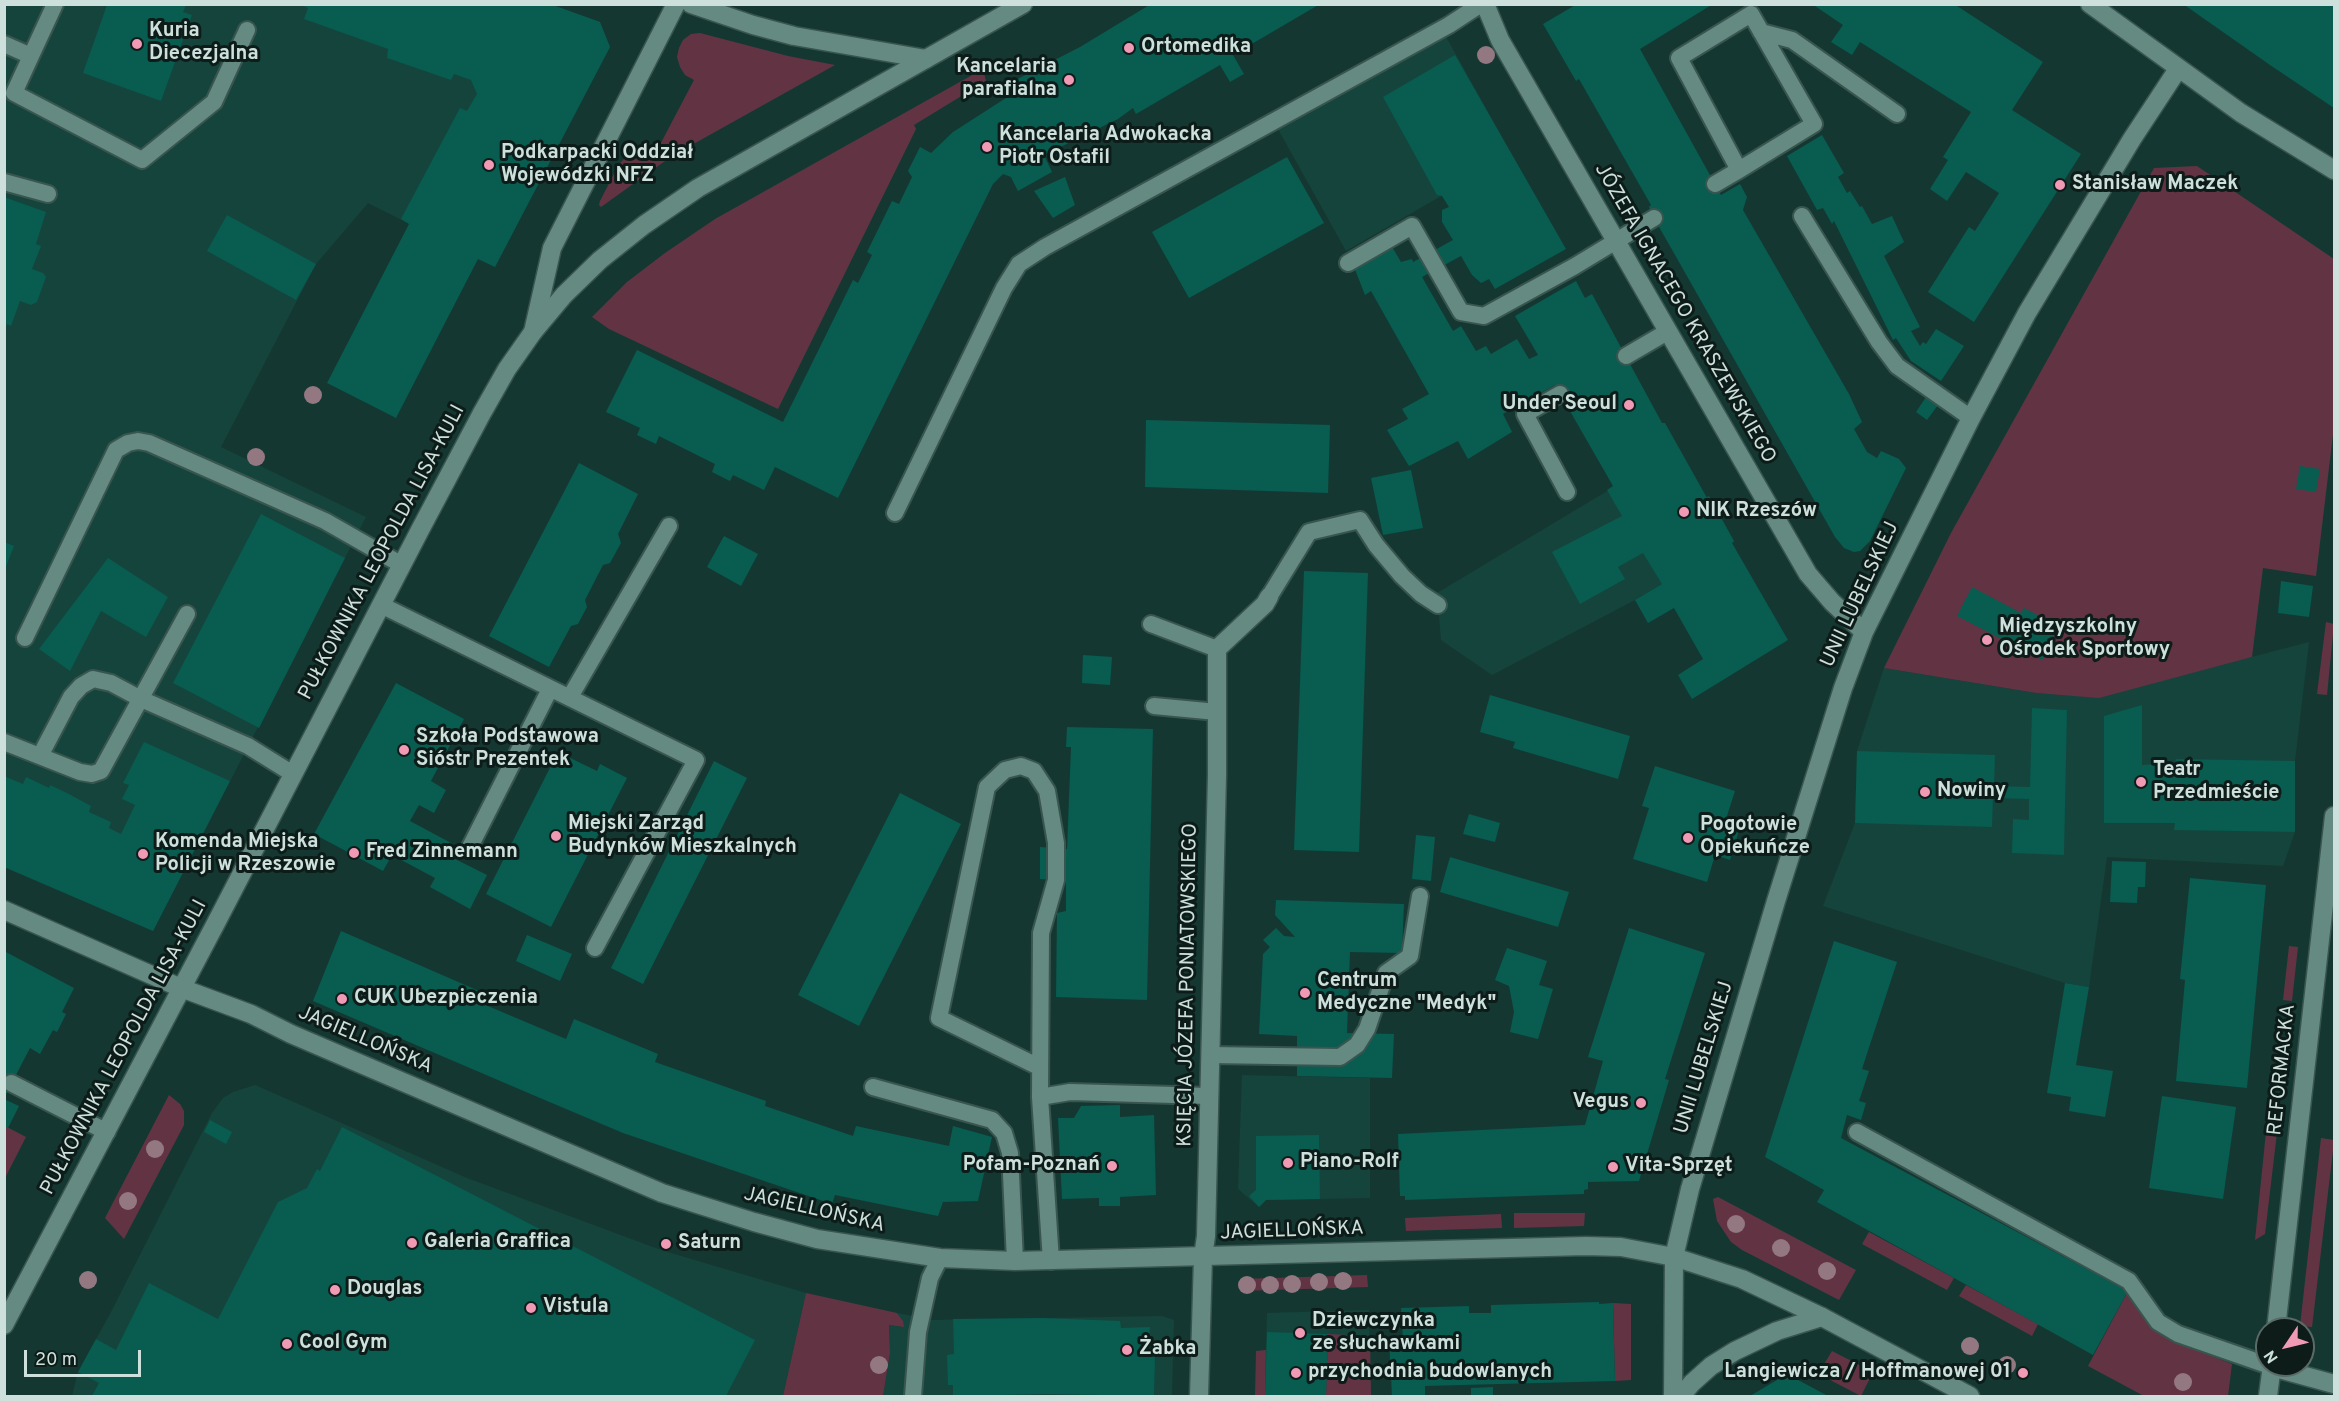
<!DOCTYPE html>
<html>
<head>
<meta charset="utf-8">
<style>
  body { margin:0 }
  #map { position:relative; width:2339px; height:1401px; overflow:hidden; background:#143831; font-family:Overpass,sans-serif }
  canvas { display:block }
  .frame { position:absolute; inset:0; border:6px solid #cde0db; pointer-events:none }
  .north { position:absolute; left:2255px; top:1317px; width:60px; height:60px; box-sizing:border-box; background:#0d1c19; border:2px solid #5a6a67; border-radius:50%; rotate:235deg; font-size:16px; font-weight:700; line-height:24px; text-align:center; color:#cde0db }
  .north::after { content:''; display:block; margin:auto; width:21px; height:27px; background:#f09ab5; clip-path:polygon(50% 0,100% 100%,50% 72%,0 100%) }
  .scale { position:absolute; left:24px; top:1350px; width:117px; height:27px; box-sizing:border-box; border:3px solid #cde0db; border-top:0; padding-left:8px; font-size:18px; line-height:21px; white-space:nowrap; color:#cde0db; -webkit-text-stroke:4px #0d1c19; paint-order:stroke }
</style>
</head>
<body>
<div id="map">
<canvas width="2339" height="1401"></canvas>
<div class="frame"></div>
<div class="north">N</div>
<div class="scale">20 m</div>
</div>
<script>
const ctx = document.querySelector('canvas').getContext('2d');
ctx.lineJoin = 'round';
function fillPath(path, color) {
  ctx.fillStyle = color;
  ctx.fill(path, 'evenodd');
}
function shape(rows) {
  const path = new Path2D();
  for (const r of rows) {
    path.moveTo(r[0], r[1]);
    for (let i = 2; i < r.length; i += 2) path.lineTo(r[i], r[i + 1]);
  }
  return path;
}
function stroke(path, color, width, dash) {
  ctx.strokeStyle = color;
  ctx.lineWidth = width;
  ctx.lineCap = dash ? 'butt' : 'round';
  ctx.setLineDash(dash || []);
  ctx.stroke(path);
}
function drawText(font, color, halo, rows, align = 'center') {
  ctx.font = font + ' Overpass,sans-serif';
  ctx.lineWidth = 6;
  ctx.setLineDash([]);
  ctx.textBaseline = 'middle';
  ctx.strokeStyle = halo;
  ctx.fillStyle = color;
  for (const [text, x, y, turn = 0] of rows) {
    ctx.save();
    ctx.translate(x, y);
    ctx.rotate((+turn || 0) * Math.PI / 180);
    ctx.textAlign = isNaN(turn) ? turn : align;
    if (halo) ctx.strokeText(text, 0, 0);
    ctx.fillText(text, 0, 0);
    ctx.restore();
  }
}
const built = shape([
  [550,4,600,22,610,47,495,267,368,203,316,264,221,447,366,517,153,931,5,867,5,5],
  [1445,35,1512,155,1346,251,1278,129],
  [1679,448,1706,497,1709,496,1734,541,1732,543,1635,600,1492,675,1441,640,1437,593],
  [2309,642,2295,761,2295,832,2283,866,2107,857,2089,987,2065,983,1823,906,1855,823,1857,751,1884,668,2036,693,2099,697],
  [1242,1075,1370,1078,1370,1198,1266,1200,1259,1207,1238,1189],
  [255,1085,467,1178,661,1250,806,1293,783,1396,72,1396,78,1372,111,1312,212,1113,223,1098,233,1092],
  [1369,1310,1371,1396,1265,1396,1267,1313],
  [897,1313,932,1320,1162,1316,1174,1320,1172,1396,883,1396,890,1353,889,1325,903,1327,903,1321]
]);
const green = shape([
  [700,33,788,56,835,65,672,156,601,207,599,205,600,201,619,164,627,156,641,155,653,158,694,80,685,75,680,67,677,57,679,48,683,40,691,34],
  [983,69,986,81,914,125,916,129,778,409,609,329,592,317,627,282,665,253,715,219],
  [2197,166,2334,259,2334,426,2316,576,2263,568,2252,657,2099,698,2036,693,1884,668,1951,533,2154,168],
  [2326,622,2334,624,2327,695,2317,694],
  [2289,946,2298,947,2292,1001,2283,1000],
  [169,1095,180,1104,184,1111,184,1125,124,1239,105,1218],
  [2267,1122,2278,1124,2265,1234,2255,1240],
  [5,1126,26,1137,5,1178],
  [2321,1138,2334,1140,2334,1142,2312,1327,2300,1326],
  [1718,1197,1856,1270,1839,1300,1742,1250,1731,1242,1717,1221,1713,1199],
  [1514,1213,1585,1213,1584,1226,1514,1228],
  [1501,1214,1502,1228,1406,1231,1405,1218],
  [1869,1232,1954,1278,1947,1290,1862,1244],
  [1367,1275,1368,1287,1241,1291,1240,1279],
  [1966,1285,2038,1324,2032,1336,1959,1296],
  [2128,1291,2178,1343,2232,1364,2228,1396,2144,1396,2088,1366],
  [806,1293,897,1313,903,1321,904,1327,889,1325,890,1353,883,1396,783,1396],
  [1613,1303,1631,1304,1631,1380,1615,1381],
  [1328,1334,1370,1336,1371,1396,1326,1396],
  [1266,1350,1265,1396,1255,1396,1256,1351],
  [1832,1351,1873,1372,1861,1396,1832,1381,1823,1366]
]);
const building = shape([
  [300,4,550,4,600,22,610,47,495,267,478,259,396,418,327,383,409,224,401,219,460,108,467,111,477,94,471,80,454,74,451,80,387,58,388,49,304,19,308,8],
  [1151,4,1320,4,1233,55,1244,74,1230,82,1220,65,1136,114,1133,108,1118,119,1044,155,1052,172,1018,191,1011,177,1003,174,993,184,838,498,775,467,764,490,733,475,730,481,712,472,715,464,659,436,656,444,637,435,640,428,606,412,637,350,783,422,853,280,858,283,872,255,867,252,892,201,899,204,912,177,908,171,920,147,931,153,953,132,1006,98,1002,87,1080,47],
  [1577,4,1713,4,1640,49,1721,195,1740,184,1747,197,1743,210,1849,394,1862,422,1854,429,1867,452,1877,458,1881,451,1899,459,1906,468,1870,541,1860,551,1854,552,1844,548,1835,537,1654,218,1649,207,1651,205,1579,79,1576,81,1543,24],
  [1812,4,1954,4,2043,62,2012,110,2081,154,1974,322,1928,292,1969,227,1975,231,1999,193,1966,172,1947,201,1930,189,1948,160,1943,157,1971,112,1860,42,1852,55,1831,42,1843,25],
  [2183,4,2334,4,2334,108,2270,65],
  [107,5,186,5,183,12,192,15,161,101,83,73],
  [1455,55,1566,249,1495,289,1489,279,1481,283,1472,275,1461,256,1422,277,1453,331,1461,326,1476,351,1486,346,1491,354,1517,339,1529,359,1538,355,1515,316,1576,281,1585,298,1592,294,1662,423,1665,423,1707,498,1709,496,1734,541,1732,543,1788,640,1692,699,1678,675,1703,659,1674,608,1648,623,1635,600,1662,584,1643,553,1618,567,1625,579,1580,604,1552,552,1622,516,1607,490,1613,486,1555,385,1503,414,1512,432,1468,459,1458,441,1409,466,1387,430,1408,419,1402,409,1429,394,1371,291,1365,295,1354,267,1391,245,1401,262,1412,259,1413,262,1453,240,1442,222,1442,210,1449,207,1442,196,1437,195,1383,97],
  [1822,135,1844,173,1838,177,1847,193,1850,191,1860,207,1862,206,1872,224,1892,216,1904,242,1884,256,1920,327,1911,331,1920,346,1923,342,1926,344,1936,329,1964,346,1941,381,1911,361,1896,338,1893,340,1834,221,1832,224,1823,208,1817,210,1787,156],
  [1287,157,1324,223,1189,298,1152,232],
  [1065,177,1075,205,1053,218,1034,191],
  [4,197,46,212,36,244,41,246,32,269,43,273,46,277,37,302,31,305,20,301,11,326,7,324,5,329],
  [227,215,316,264,296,300,207,251],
  [1926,397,1938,405,1927,420,1916,412],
  [1146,420,1330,425,1328,493,1145,487],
  [579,463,638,494,618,534,621,543,610,563,603,565,585,600,587,607,578,624,571,626,549,667,489,636],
  [2300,466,2320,469,2316,492,2296,489],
  [1411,470,1423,528,1383,535,1371,478],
  [261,514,345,558,259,728,173,683],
  [724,536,758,554,741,586,707,567],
  [4,542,14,546,5,569,4,569],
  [108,558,168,597,146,637,101,611,70,671,39,649],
  [1304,571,1368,573,1359,852,1294,850],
  [2281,581,2313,586,2309,617,2278,613],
  [1972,587,2021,613,2024,608,2059,626,2042,660,1957,616],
  [1083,655,1112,657,1110,685,1082,683],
  [396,683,464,719,431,781,446,790,434,813,419,805,410,821,453,844,447,855,487,875,470,909,430,887,435,878,392,855,383,871,314,834],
  [1490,695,1630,736,1618,779,1513,748,1515,742,1480,732],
  [2142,705,2142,765,2175,763,2176,759,2295,761,2295,832,2174,830,2175,823,2104,823,2104,716],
  [2032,708,2067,710,2064,855,2012,853,2013,819,2029,820,2029,799,1993,798,1992,827,1855,823,1857,751,1995,755,1994,786,2030,787],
  [1067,727,1153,729,1147,1000,1056,997,1057,913,1066,911,1066,881,1040,879,1040,847,1067,849,1071,747,1066,747],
  [144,742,230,781,153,931,4,867,4,776,23,784,26,777,49,788,50,785,69,794,91,806,89,812,111,822,109,828,121,834,135,805,122,799,129,785,123,783],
  [558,752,597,771,600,764,627,778,551,927,486,894],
  [714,761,747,778,643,984,611,968],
  [1655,766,1735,791,1727,816,1742,821,1730,860,1715,855,1707,882,1633,859,1649,808,1642,806],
  [900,793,961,824,859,1026,798,995],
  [1469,814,1500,823,1495,842,1463,834],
  [1416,835,1435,837,1431,881,1412,879],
  [1450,857,1569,892,1558,927,1440,892],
  [2112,861,2146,862,2145,887,2138,887,2137,903,2110,902],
  [2190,878,2266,885,2247,1088,2176,1081,2185,980,2180,979],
  [1276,900,1404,904,1402,953,1350,952,1347,1033,1394,1034,1392,1078,1297,1076,1297,1036,1259,1034,1263,954,1270,947,1263,940,1276,928,1284,936,1295,937,1275,915],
  [1629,928,1705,953,1665,1079,1669,1080,1639,1181,1588,1182,1588,1189,1584,1190,1584,1194,1405,1200,1405,1196,1400,1196,1398,1134,1585,1125,1603,1061,1588,1057],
  [341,931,479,991,476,1001,566,1039,574,1019,658,1054,655,1062,766,1101,765,1106,853,1136,856,1126,949,1146,953,1126,992,1137,978,1201,943,1202,938,1216,835,1195,832,1204,623,1133,540,1098,313,1001],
  [527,935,572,954,560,981,516,961],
  [1834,941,1897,962,1862,1069,1869,1071,1859,1101,1866,1103,1861,1120,1847,1115,1841,1138,2128,1291,2093,1355,1817,1202,1824,1190,1765,1157],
  [1507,948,1547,961,1539,985,1553,989,1538,1039,1510,1032,1514,1012,1509,986,1495,980],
  [4,951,74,988,62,1012,66,1014,57,1032,53,1030,40,1054,30,1048,4,1098],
  [2065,983,2089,987,2076,1065,2113,1071,2105,1117,2069,1111,2071,1097,2047,1093],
  [2162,1096,2236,1107,2223,1199,2149,1188],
  [4,1099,19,1106,8,1128,4,1126],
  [1120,1105,1120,1117,1154,1115,1156,1195,1120,1197,1120,1206,1099,1206,1099,1198,1062,1199,1058,1118,1074,1118,1081,1106],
  [210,1120,232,1132,226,1144,204,1132],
  [342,1127,755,1340,726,1396,92,1396,99,1383,78,1372,96,1339,116,1350,149,1283,218,1319,278,1202,307,1188,317,1169,320,1171],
  [1319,1135,1320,1199,1266,1200,1259,1207,1249,1196,1256,1190,1256,1136],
  [1599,1302,1599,1304,1613,1303,1615,1381,1425,1386,1425,1396,1392,1396,1389,1341,1403,1340,1401,1308,1469,1306,1469,1313,1491,1313,1491,1305],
  [1043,1318,1120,1321,1121,1328,1150,1327,1148,1357,1155,1357,1154,1396,1045,1394,953,1396,953,1385,948,1385,947,1355,954,1354,953,1319],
  [1267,1332,1328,1334,1326,1396,1265,1396],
  [1787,1374,1828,1396,1750,1396],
  [1493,1387,1493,1396,1471,1396,1471,1388]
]);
const lane = shape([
  [1761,32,1792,40,1897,114],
  [4,44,31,56,55,4],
  [31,56,14,93,142,160,214,102,247,30],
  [4,182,48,194],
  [1715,184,1739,170,1814,124,1751,14,1679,58,1739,170],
  [1802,216,1879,342,1897,366,1971,418],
  [1348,263,1412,226,1461,312,1484,316,1575,266,1654,218],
  [1626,356,1667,332],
  [1560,394,1525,414,1567,492],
  [895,513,1004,288,1019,264,1045,247,1449,25,1481,4],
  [1269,597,1309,532,1360,520,1376,545,1402,576,1421,594,1438,605],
  [381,605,696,760,595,948],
  [1151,624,1217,649],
  [25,638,116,450,128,443,138,441,149,443,325,521,402,565],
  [570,697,669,526],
  [1154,706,1217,712],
  [4,742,80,772,92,774,101,771,187,614],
  [40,756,71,697,81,686,93,679,111,683,141,699,248,746,293,774],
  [470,847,550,689],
  [1210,1055,1340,1057,1357,1045,1367,1029,1386,973,1410,956,1420,896],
  [1039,1067,939,1018,987,787,1005,770,1021,766,1034,771,1047,791,1056,843,1056,880,1041,933,1040,1097,1051,1261],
  [11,1083,107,1132],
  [873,1087,992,1120,1004,1133,1010,1153,1015,1261],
  [1040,1097,1070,1092,1209,1096],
  [1857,1132,2129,1281,2158,1322,2178,1334,2267,1365],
  [913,1396,918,1332,930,1278,940,1258]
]);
const street = shape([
  [691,4,753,25,794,36,926,59],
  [1485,4,1500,40,1808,574,1832,602,1864,632],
  [533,332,552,248,676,4],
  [4,910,181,988],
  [2276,1329,2334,816],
  [2272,1367,2334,1384],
  [1199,1396,1203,1257,1206,1236,1217,775,1217,649,1265,604,1269,597],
  [1673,1396,1674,1257,1690,1189,1776,901,1843,688,1864,632,1971,418,2027,313,2132,139,2178,69],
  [1681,1396,1692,1383,1711,1366,1735,1351,1777,1331,1822,1317],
  [2268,1396,2272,1365]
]);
const secondary = shape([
  [2090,4,2241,113,2334,170],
  [181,988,251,1014,291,1034,662,1193,754,1222,817,1239,940,1258,1015,1261,1586,1246,1621,1247,1674,1257,1742,1279,1822,1317,1970,1396],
  [4,1325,216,923,420,530,482,413,507,369,533,332,564,295,600,260,644,225,698,188,1023,4]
]);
const trees = [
  [1486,55],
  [313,395],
  [256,457],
  [155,1149],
  [128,1201],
  [1736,1224],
  [1781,1248],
  [1827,1271],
  [88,1280],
  [1343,1281],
  [1319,1282],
  [1292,1284],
  [1247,1285],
  [1270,1285],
  [1970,1346],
  [879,1365],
  [2007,1365],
  [2183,1382]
];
const markers = [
  [137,44,6,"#f09ab5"],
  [1129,48,6,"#f09ab5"],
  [1069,80,6,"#f09ab5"],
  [987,147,6,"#f09ab5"],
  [489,165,6,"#f09ab5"],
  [2060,185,6,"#f09ab5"],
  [1629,405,6,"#f09ab5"],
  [1684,512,6,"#f09ab5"],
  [1987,640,6,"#f09ab5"],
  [404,750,6,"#f09ab5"],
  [2141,782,6,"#f09ab5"],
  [1925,792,6,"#f09ab5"],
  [556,836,6,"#f09ab5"],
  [1688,838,6,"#f09ab5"],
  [354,853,6,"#f09ab5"],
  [143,854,6,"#f09ab5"],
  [1305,993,6,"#f09ab5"],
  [342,999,6,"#f09ab5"],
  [1641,1103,6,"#f09ab5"],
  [1288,1163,6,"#f09ab5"],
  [1112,1166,6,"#f09ab5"],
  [1613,1167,6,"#f09ab5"],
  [412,1243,6,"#f09ab5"],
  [666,1244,6,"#f09ab5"],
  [335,1290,6,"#f09ab5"],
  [531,1308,6,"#f09ab5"],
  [1300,1333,6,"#f09ab5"],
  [287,1344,6,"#f09ab5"],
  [1127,1350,6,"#f09ab5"],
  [1296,1373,6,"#f09ab5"],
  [2023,1373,6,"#f09ab5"]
];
const poiNames = [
  ["Kuria",149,32],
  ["Diecezjalna",149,55],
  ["Ortomedika",1141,48],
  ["Kancelaria",1057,68,"right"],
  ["parafialna",1057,91,"right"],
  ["Kancelaria Adwokacka",999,136],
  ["Piotr Ostafil",999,159],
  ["Podkarpacki Oddział",501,154],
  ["Wojewódzki NFZ",501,177],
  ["Stanisław Maczek",2072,185],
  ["Under Seoul",1617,405,"right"],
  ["NIK Rzeszów",1696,512],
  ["Międzyszkolny",1999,628],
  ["Ośrodek Sportowy",1999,651],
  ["Szkoła Podstawowa",416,738],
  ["Sióstr Prezentek",416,761],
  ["Teatr",2153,771],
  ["Przedmieście",2153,794],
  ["Nowiny",1937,792],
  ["Miejski Zarząd",568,825],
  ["Budynków Mieszkalnych",568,848],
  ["Pogotowie",1700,826],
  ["Opiekuńcze",1700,849],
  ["Komenda Miejska",155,843],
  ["Policji w Rzeszowie",155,866],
  ["Fred Zinnemann",366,853],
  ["Centrum",1317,982],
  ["Medyczne \"Medyk\"",1317,1005],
  ["CUK Ubezpieczenia",354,999],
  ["Vegus",1629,1103,"right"],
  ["Piano-Rolf",1300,1163],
  ["Pofam-Poznań",1100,1166,"right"],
  ["Vita-Sprzęt",1625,1167],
  ["Galeria Graffica",424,1243],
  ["Saturn",678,1244],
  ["Douglas",347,1290],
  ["Vistula",543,1308],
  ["Dziewczynka",1312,1322],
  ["ze słuchawkami",1312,1345],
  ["Cool Gym",299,1344],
  ["Żabka",1139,1350],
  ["przychodnia budowlanych",1308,1373],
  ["Langiewicza / Hoffmanowej 01",2011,1373,"right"]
];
const streetNames = [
  ["JÓZEFA IGNACEGO KRASZEWSKIEGO",1684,314,60],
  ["PUŁKOWNIKA LEOPOLDA LISA-KULI",383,553,-62],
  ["UNII LUBELSKIEJ",1861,595,-65],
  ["KSIĘCIA JÓZEFA PONIATOWSKIEGO",1189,985,-89],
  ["JAGIELLOŃSKA",365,1041,23],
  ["PUŁKOWNIKA LEOPOLDA LISA-KULI",125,1048,-62],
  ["UNII LUBELSKIEJ",1705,1058,-73],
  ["REFORMACKA",2283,1070,-84],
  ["JAGIELLOŃSKA",814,1211,13],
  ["JAGIELLOŃSKA",1292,1232,-2]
];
fillPath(built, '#15443c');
fillPath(green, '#623443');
fillPath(building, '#085c50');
stroke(lane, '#39554f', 20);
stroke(street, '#39554f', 21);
stroke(secondary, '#39554f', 21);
stroke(lane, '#658a82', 16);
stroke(street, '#658a82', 18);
stroke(secondary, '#658a82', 18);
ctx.fillStyle = '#937781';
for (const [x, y] of trees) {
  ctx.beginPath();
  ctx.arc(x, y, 9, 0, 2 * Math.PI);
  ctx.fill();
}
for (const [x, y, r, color] of markers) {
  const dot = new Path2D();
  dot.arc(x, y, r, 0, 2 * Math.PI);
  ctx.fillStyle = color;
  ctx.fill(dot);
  stroke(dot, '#0d1c19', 2);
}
drawText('bold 20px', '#cde0db', '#0d1c19', poiNames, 'left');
drawText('20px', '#cde0db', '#0d1c19', streetNames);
</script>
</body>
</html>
